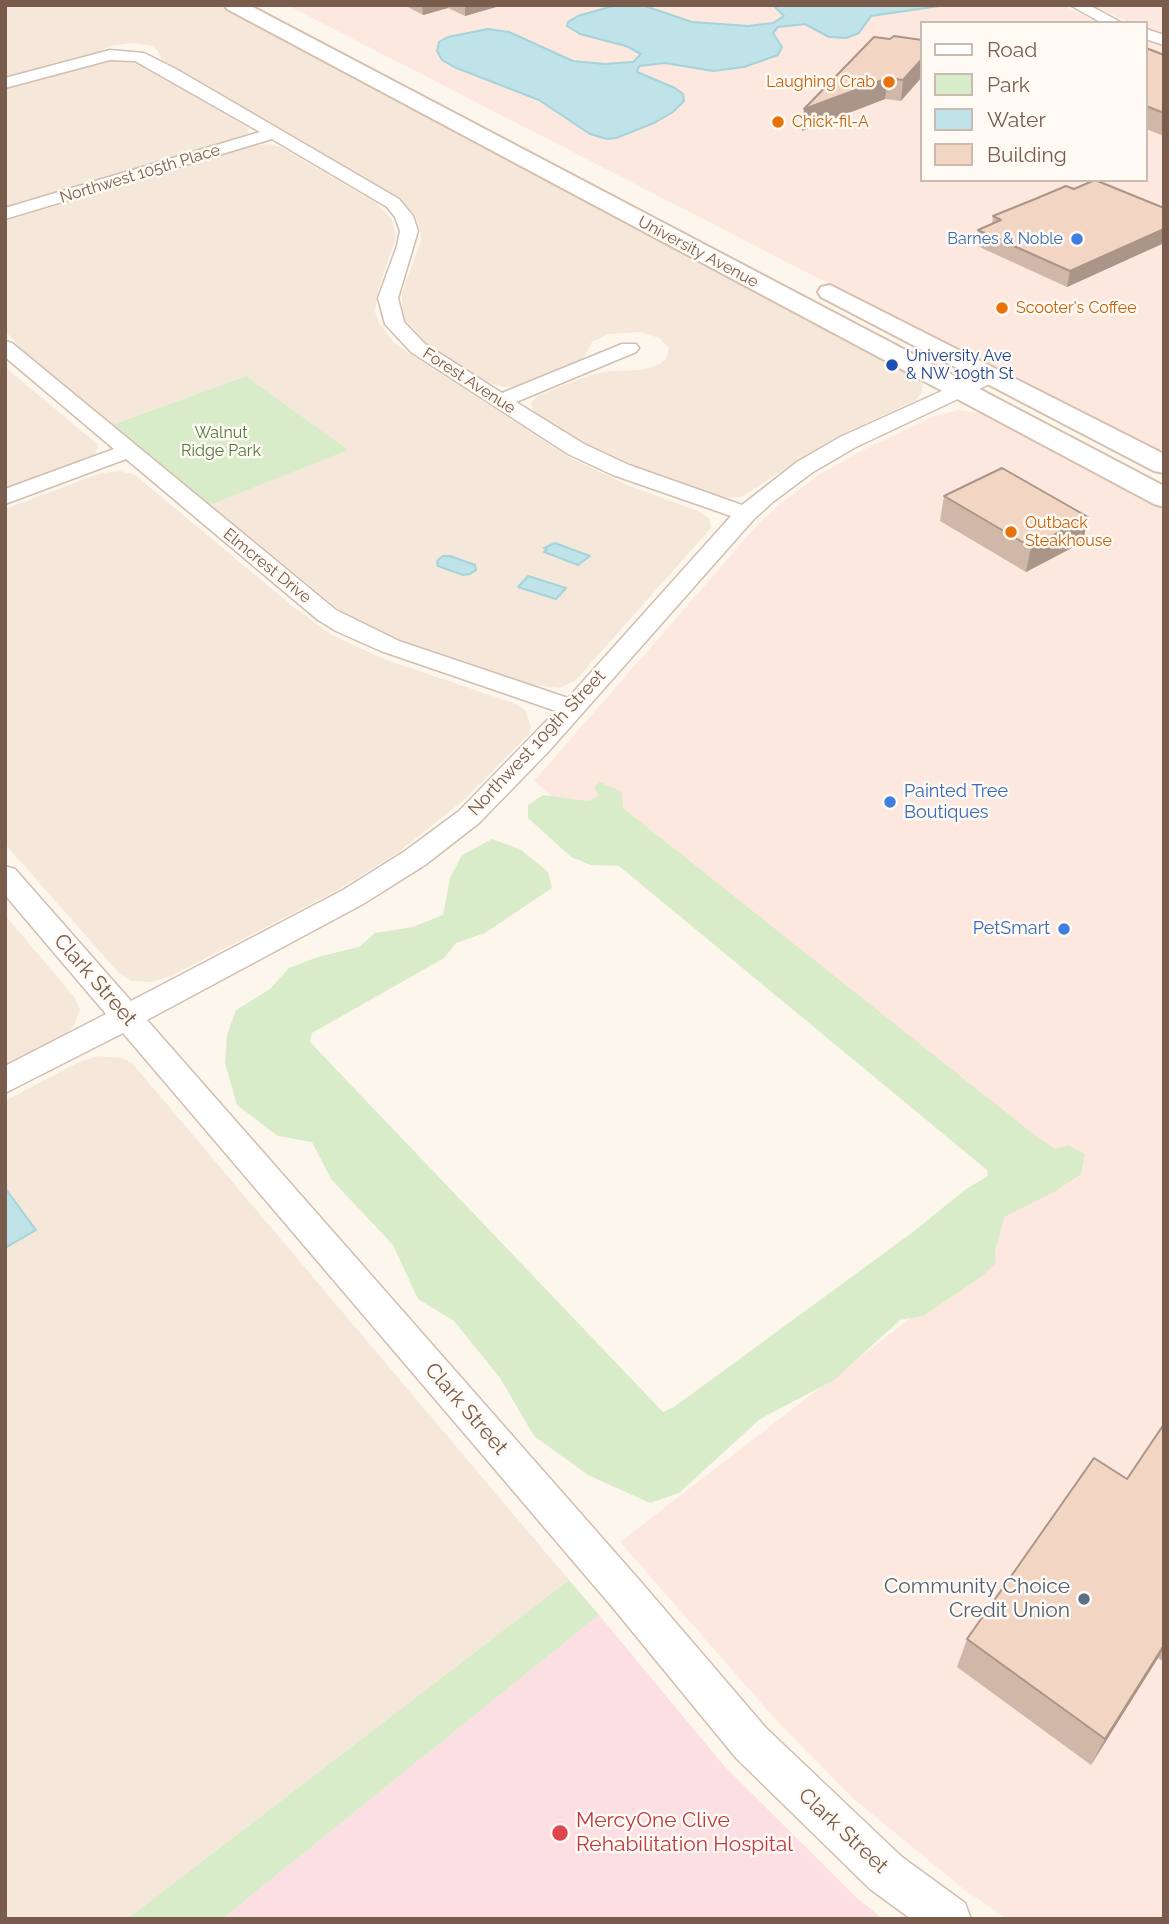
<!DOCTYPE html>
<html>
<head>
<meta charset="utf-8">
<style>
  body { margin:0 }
  #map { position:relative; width:1169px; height:1924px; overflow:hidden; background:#fdf6ec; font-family:Raleway,sans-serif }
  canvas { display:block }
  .frame { position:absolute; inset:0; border:7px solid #7a5c4d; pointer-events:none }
  .legend { position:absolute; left:920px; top:21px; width:228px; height:161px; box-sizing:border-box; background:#fffaf3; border:2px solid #cabbb1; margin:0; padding:9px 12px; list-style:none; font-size:21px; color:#7a5c4d }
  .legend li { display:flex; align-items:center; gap:14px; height:35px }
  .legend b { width:35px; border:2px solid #cabbb1 }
</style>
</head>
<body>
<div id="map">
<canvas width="1169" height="1924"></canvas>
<div class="frame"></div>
<ul class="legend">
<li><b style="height:9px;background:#fff"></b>Road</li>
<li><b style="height:19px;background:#d8ecc9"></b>Park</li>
<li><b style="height:19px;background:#bfe3e8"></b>Water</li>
<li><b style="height:19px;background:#f3d5c3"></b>Building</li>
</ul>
</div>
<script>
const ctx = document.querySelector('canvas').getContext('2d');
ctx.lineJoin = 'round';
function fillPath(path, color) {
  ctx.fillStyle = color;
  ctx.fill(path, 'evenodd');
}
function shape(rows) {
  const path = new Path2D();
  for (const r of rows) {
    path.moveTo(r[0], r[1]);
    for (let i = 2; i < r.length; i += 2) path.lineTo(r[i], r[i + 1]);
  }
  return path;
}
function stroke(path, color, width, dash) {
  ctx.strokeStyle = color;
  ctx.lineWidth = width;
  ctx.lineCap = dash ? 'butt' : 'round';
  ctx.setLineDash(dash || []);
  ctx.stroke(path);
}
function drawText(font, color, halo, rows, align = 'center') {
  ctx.font = font + ' Raleway,sans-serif';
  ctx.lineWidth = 5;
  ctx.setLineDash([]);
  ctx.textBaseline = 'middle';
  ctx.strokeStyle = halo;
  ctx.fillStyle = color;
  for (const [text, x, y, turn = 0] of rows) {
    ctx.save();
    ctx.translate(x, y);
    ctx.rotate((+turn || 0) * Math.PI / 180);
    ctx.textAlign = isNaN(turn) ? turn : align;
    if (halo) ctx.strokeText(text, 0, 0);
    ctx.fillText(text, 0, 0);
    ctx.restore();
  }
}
const residential = shape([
  [5,5,220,5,917,377,923,384,922,392,916,400,832,439,741,497,721,498,681,486,624,463,574,438,534,413,531,403,537,396,590,375,609,371,641,370,660,364,666,359,669,348,659,338,640,332,608,334,592,342,584,357,572,365,519,386,504,387,486,382,428,345,405,320,402,311,402,292,421,241,421,232,415,215,399,199,162,60,158,51,152,46,133,43,110,46,92,55,5,79],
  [116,60,141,64,247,127,249,133,241,138,5,210,5,88],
  [268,144,281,147,376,203,392,219,396,238,378,290,375,312,379,323,394,343,570,458,630,486,698,511,709,518,711,528,575,681,559,688,533,685,381,633,340,610,210,505,347,450,246,376,112,425,31,359,5,331,5,221,251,146],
  [5,367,96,443,98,448,93,457,5,491],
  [120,471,135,475,291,605,332,635,384,659,516,704,525,710,531,726,529,734,465,799,399,852,336,891,169,977,151,982,131,981,118,972,5,844,5,509,101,473],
  [5,915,75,998,80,1010,74,1025,68,1032,5,1066],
  [98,1056,121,1058,132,1063,569,1580,127,1919,5,1919,5,1101,79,1062]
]);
const commercial = shape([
  [287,5,1063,5,1099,23,922,23,922,180,1146,180,1146,40,1164,46,1164,456],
  [1090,5,1164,5,1164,34,1146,28,1146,23,1131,23],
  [958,410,990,415,1164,508,1164,1919,1008,1919,966,1891,855,1800,776,1720,620,1542,982,1263,1009,1176,534,781,760,522,784,501,820,474,863,450,932,417]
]);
const medical = shape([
  [599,1615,725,1767,858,1899,883,1919,222,1919]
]);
const green = shape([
  [246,376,348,450,210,505,112,425],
  [600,782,622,792,623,808,1037,1137,1055,1149,1068,1145,1085,1154,1081,1174,1056,1191,1004,1217,995,1252,996,1263,981,1277,923,1316,900,1320,834,1380,760,1419,679,1493,650,1503,588,1475,534,1436,500,1378,454,1321,418,1299,393,1245,331,1179,312,1142,278,1136,237,1105,225,1063,227,1035,236,1010,270,989,289,968,318,957,359,947,375,933,413,927,443,915,450,878,462,855,492,839,520,849,548,872,552,888,485,933,456,943,444,958,312,1033,310,1042,663,1412,674,1407,913,1232,966,1189,988,1176,987,1170,619,866,591,865,571,857,528,818,528,805,543,795,588,801,599,796,594,787],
  [569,1580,599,1615,222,1919,127,1919]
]);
const water = shape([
  [616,5,645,6,692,22,748,26,773,23,784,16,773,5,946,5,871,16,859,33,846,38,829,37,805,24,778,27,773,33,782,47,778,55,744,67,713,71,665,63,639,66,637,72,675,88,683,94,684,101,673,112,654,123,616,138,607,139,590,134,539,100,454,67,442,60,437,51,439,42,448,37,488,29,509,32,573,61,605,64,633,62,641,54,626,46,580,34,567,26,568,22,578,16,616,5],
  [555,543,590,556,578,565,544,552,547,549,544,548,555,543],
  [443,556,450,556,475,565,476,570,470,574,463,575,438,566,437,561,443,556],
  [528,576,566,588,556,599,518,587,528,576],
  [5,1188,36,1230,5,1248,5,1188]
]);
const street = shape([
  [1070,5,1089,5,1122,23,1102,23,1070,5],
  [1146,29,1164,35,1164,45,1146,39,1146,29],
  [110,50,144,53,176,69,399,199,413,216,418,231,398,298,404,322,425,344,502,393,622,344,636,344,639,348,636,352,516,402,584,444,629,465,742,505,797,462,840,437,984,372,991,370,998,372,1001,376,998,380,856,447,813,472,774,501,754,519,549,751,479,823,425,865,363,904,147,1020,641,1582,766,1728,902,1857,965,1903,971,1919,911,1919,870,1889,736,1758,613,1608,123,1033,5,1093,5,1066,106,1014,5,895,5,866,15,869,131,1001,343,890,405,851,459,811,556,711,381,651,336,631,318,620,126,459,5,504,5,489,114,449,5,357,5,341,12,343,336,610,399,641,568,698,731,516,613,475,568,454,411,352,385,324,378,298,397,246,400,231,395,217,387,207,272,139,5,219,5,208,260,132,135,61,110,60,5,88,5,78,110,50]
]);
const secondary = shape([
  [225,5,249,5,1164,486,1164,507,1154,504,227,9,225,5],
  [830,285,1164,454,1164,473,1154,471,821,297,818,292,821,287,830,285]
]);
const wall = shape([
  [404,5,503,5,465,16,448,8,423,15],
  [890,39,922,40,901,101,885,99,802,131],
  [1146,48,1164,55,1164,136,1146,129],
  [1074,189,1164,208,1164,243,1067,287,975,245,978,230,992,224,993,216],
  [944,496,1083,542,1026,572,940,521],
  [1164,1424,1164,1662,1158,1658,1091,1765,957,1667,967,1639,1127,1479]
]);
const shadedWall = shape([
  [422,5,448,5,448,8,423,15],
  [465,5,503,5,465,16],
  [922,59,922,77,901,101,903,80],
  [888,78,885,99,802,131,804,109],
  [1164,229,1164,243,1067,287,1070,271],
  [1088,517,1083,542,1026,572,1031,547],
  [1164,1645,1164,1648,1158,1658,1091,1765,1105,1739]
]);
const building = shape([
  [894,36,922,40,922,59,903,80,888,78,804,109,874,37,890,39,894,36],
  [1146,48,1164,55,1164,113,1146,106,1146,48],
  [1095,180,1164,208,1164,229,1070,271,978,230,1001,220,993,216,1035,199,1066,186,1074,189,1095,180],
  [1002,468,1088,517,1031,547,944,496,1002,468],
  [1164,1424,1164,1645,1105,1739,967,1639,1094,1458,1127,1479,1164,1424]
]);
const markers = [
  [889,82,7,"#e8710a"],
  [778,122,7,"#e8710a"],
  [1077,239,7,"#3f7fe0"],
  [1002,308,7,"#e8710a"],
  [892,365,7,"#1a4fb4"],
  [1011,532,7,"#e8710a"],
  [890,802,7,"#3f7fe0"],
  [1064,929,7,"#3f7fe0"],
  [1084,1599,7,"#5c6f8a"],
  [560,1833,9,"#e0444e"]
];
const farFoodnames = [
  ["Laughing Crab",875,82,"right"],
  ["Chick-fil-A",792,122],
  ["Scooter's Coffee",1016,308],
  ["Outback",1025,523],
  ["Steakhouse",1025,541]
];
const farStreetnames = [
  ["Northwest 105th Place",140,174,-17],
  ["University Avenue",698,252,28],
  ["Forest Avenue",469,381,33],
  ["Elmcrest Drive",267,566,39]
];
const farShopnames = [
  ["Barnes & Noble",1063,239]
];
const farTransitnames = [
  ["University Ave",906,356],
  ["& NW 109th St",906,374]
];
const farParknames = [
  ["Walnut",221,433],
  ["Ridge Park",221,451]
];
const streetNames = [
  ["Northwest 109th Street",537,743,-47]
];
const shopNames = [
  ["Painted Tree",904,792],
  ["Boutiques",904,813],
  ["PetSmart",1050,929,"right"]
];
const nearStreetnames = [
  ["Clark Street",95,980,49],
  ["Clark Street",466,1409,49],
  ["Clark Street",843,1831,43]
];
const nearServicenames = [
  ["Community Choice",1070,1587],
  ["Credit Union",1070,1611]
];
const nearHealthnames = [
  ["MercyOne Clive",576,1821],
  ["Rehabilitation Hospital",576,1845]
];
fillPath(residential, '#f5e8da');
fillPath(commercial, '#fde8e0');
fillPath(medical, '#fbdfe3');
fillPath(green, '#d8ecc9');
fillPath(water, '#bfe3e8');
stroke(water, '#a5d3da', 2);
stroke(street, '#d1beb0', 3);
stroke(secondary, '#d6c0b0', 4);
fillPath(street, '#fff');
fillPath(secondary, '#fff');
fillPath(wall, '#d1b7a8');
fillPath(shadedWall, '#aa9588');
fillPath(building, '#f3d5c3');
stroke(building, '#aa9588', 2);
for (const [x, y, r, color] of markers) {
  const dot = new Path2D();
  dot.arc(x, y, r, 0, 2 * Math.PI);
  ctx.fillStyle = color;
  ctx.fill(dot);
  stroke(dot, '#fffaf3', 2.5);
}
drawText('16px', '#c56008', '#fffaf3', farFoodnames, 'left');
drawText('16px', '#7a5c4d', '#fffaf3', farStreetnames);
drawText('16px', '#366cbe', '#fffaf3', farShopnames, 'right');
drawText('16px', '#164399', '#fffaf3', farTransitnames, 'left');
drawText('16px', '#537a41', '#fffaf3', farParknames);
drawText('18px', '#7a5c4d', '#fffaf3', streetNames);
drawText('18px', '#366cbe', '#fffaf3', shopNames, 'left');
drawText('21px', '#7a5c4d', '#fffaf3', nearStreetnames);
drawText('21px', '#4e5e75', '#fffaf3', nearServicenames, 'right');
drawText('21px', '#be3a42', '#fffaf3', nearHealthnames, 'left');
</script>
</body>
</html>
